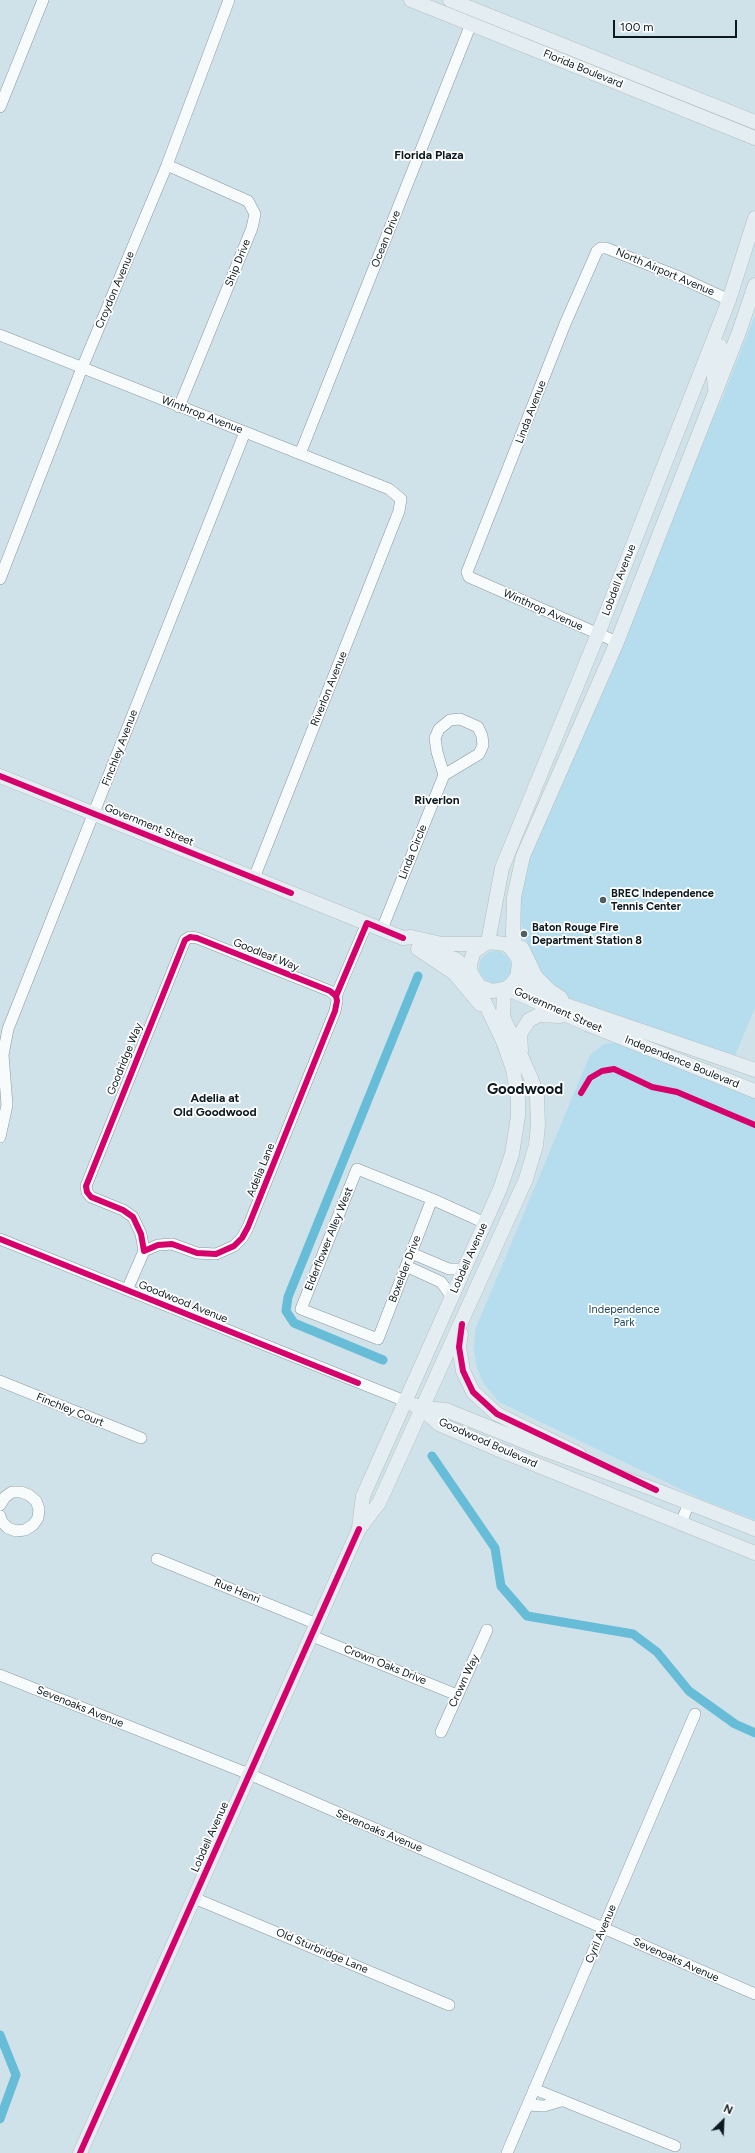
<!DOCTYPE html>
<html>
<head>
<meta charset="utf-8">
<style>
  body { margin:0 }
  #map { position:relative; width:755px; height:2153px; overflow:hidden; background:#cfe2e9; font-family:Figtree,sans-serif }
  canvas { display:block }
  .north { position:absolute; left:703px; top:2101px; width:40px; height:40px; -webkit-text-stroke:3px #fff; paint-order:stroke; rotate:24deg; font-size:11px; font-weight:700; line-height:16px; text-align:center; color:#0c191e }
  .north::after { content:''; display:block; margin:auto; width:14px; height:18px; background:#0c191e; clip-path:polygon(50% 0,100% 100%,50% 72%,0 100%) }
  .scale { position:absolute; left:613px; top:20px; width:124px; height:18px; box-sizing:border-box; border:2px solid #0c191e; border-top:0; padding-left:5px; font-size:12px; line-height:14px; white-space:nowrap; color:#0c191e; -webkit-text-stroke:3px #fff; paint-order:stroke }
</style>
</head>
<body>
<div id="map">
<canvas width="755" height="2153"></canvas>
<div class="north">N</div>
<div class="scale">100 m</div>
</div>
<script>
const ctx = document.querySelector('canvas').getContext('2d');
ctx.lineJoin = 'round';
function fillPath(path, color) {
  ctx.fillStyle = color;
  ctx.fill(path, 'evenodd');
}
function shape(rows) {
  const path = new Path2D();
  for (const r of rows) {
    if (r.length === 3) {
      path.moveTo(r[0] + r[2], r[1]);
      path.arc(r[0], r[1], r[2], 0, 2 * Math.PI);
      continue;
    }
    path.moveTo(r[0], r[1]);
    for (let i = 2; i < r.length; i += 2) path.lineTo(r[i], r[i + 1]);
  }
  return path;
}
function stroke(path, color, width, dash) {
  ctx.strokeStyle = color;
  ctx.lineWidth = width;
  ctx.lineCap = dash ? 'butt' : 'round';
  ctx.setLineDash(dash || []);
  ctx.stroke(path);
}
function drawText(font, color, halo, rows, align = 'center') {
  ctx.font = font + ' Figtree,sans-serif';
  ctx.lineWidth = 3.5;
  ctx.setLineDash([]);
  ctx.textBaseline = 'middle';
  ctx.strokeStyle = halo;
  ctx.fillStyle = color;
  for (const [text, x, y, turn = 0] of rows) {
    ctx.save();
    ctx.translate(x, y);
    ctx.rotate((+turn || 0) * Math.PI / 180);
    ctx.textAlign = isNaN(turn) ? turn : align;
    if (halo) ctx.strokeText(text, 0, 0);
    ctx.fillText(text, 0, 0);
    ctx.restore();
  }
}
const green = shape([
  [755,315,755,1008,734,1058,562,995,547,983,531,959,521,921,520,903,523,866,699,445,721,402],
  [495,967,16],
  [619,1042,755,1096,755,1520,701,1499,499,1402,484,1384,477,1368,474,1351,475,1330,590,1055,604,1044]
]);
const canal = shape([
  [383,1360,294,1323,286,1311,288,1297,418,976],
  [432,1456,495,1548,501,1586,527,1616,633,1634,657,1652,689,1691,735,1724,755,1733],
  [0,2035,16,2075,0,2119]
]);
const minor = shape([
  [0,107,43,0],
  [167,165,248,201,255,214,252,228,179,407],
  [0,335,389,489,401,499,399,511,254,878],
  [300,454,471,24],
  [0,579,82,368,167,165,229,0],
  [617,642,469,577,467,572,565,324,597,251,601,248,606,248,677,276,729,300],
  [382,929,444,775,437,752,435,738,439,729,450,720,460,719,478,727,482,736,483,745,479,754,444,775],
  [336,996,330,991,197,938,190,937,185,940,86,1186,87,1192,91,1197,123,1210,133,1217,141,1234,144,1251,158,1245,172,1244,197,1253,216,1254,234,1246,242,1238,248,1227,335,1011,337,1001,336,996,367,923],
  [0,1137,7,1105,3,1055,8,1029,245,432],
  [432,1199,378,1339,301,1309,357,1169,432,1199,485,1223],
  [0,1239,405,1401],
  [411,1253,449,1269,464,1269],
  [406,1266,441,1282,452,1297],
  [127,1290,144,1251],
  [0,1381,141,1438],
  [0,1505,5,1497,12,1492,21,1492,29,1495,36,1501,39,1509,38,1518,33,1525,25,1530,16,1531,8,1528,2,1522,0,1516],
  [681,1523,689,1503],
  [157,1559,317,1624],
  [312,1636,457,1695],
  [0,1675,249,1774,755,1994],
  [441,1732,487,1630],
  [194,1898,449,2005],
  [534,2089,675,2146],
  [528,2105,544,2106,561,2101],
  [507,2153,695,1714]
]);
const major = shape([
  [411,0,755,138],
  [450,0,755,122],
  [715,388,713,367,720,346],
  [0,776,403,938,411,937,442,944,484,944],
  [488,942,502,868,598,634,729,300,755,218],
  [522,948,536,977,549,990,561,998],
  [418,949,454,973,480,1004],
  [425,950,455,959,470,971],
  [518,958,511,948,505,944,488,942,474,951,470,964,470,971,479,986,492,991,504,989,511,985,517,977,519,964,518,958,513,934,514,897,523,856,617,642,739,332,755,285],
  [519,970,529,987,546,998,755,1070],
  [506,988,587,1024,755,1091],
  [521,1051,520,1034,529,1020,539,1015,560,1016],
  [461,1334,459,1347,463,1371,473,1392,497,1414,579,1454],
  [414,1405,421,1408,446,1410,548,1451,656,1490,755,1529],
  [421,1408,439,1424,502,1451,755,1553],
  [359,1528,363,1496,500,1189,512,1154,518,1116,518,1099,513,1069,503,1041,475,982],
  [80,2153,359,1529,379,1503,526,1179,536,1145,538,1125,537,1097,531,1078,503,1017,504,989]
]);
const cycleway = shape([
  [0,776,291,893],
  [336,996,330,991,197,938,190,937,185,940,86,1186,87,1192,91,1197,123,1210,133,1217,141,1234,144,1251,158,1245,172,1244,197,1253,216,1254,234,1246,242,1238,248,1227,335,1011,337,1001,336,996,367,923,403,938],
  [581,1093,590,1078,602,1071,614,1069,652,1087,677,1092,755,1125],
  [0,1239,358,1383],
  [462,1324,459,1347,463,1371,473,1392,497,1414,656,1490],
  [80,2153,359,1529]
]);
const markers = [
  [603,900,4,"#505f65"],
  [524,934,4,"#505f65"]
];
const streetNames = [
  ["Florida Boulevard",583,69,22],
  ["Ocean Drive",386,239,-68],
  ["Ship Drive",238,263,-68],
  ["North Airport Avenue",665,272,23],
  ["Croydon Avenue",115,290,-67],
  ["Linda Avenue",531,412,-69],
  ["Winthrop Avenue",202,415,21],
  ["Lobdell Avenue",619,580,-69],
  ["Winthrop Avenue",543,610,24],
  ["Riverlon Avenue",329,689,-68],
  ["Finchley Avenue",120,748,-69],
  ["Government Street",149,825,22],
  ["Linda Circle",413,852,-68],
  ["Goodleaf Way",266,955,22],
  ["Government Street",558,1010,24],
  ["Goodridge Way",125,1059,-68],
  ["Independence Boulevard",682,1062,22],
  ["Adelia Lane",261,1170,-68],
  ["Elderflower Alley West",329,1239,-68],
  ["Lobdell Avenue",469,1258,-66],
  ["Boxelder Drive",405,1269,-69],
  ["Goodwood Avenue",183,1302,22],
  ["Finchley Court",70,1410,22],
  ["Goodwood Boulevard",488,1443,24],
  ["Rue Henri",237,1591,22],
  ["Crown Oaks Drive",385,1665,22],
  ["Crown Way",464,1681,-65],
  ["Sevenoaks Avenue",80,1707,22],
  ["Sevenoaks Avenue",379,1831,23],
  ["Lobdell Avenue",210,1837,-66],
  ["Cyril Avenue",601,1934,-67],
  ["Old Sturbridge Lane",322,1951,23],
  ["Sevenoaks Avenue",676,1960,24]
];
const poiNames = [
  ["BREC Independence",611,894],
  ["Tennis Center",611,907],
  ["Baton Rouge Fire",532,928],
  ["Department Station 8",532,941]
];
const parkNames = [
  ["Independence",624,1310],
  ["Park",624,1323]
];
const neighbourhoodNames = [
  ["Florida Plaza",429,155],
  ["Riverlon",437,800],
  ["Adelia at",215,1098],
  ["Old Goodwood",215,1112]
];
const districtNames = [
  ["Goodwood",525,1090]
];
fillPath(green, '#b5dded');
stroke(canal, '#67bcd8', 9);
stroke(minor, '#89989d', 12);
stroke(major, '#b4bec1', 15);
stroke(minor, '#f8fbfc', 11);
stroke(major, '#e4eef2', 14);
stroke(cycleway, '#d6006c', 6);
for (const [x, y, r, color] of markers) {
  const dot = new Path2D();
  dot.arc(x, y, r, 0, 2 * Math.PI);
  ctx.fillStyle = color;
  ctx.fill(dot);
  stroke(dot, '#fff', 1.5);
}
drawText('11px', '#0c191e', '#fff', streetNames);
drawText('bold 11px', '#0c191e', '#fff', poiNames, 'left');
drawText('11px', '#1b495a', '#fff', parkNames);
drawText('bold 12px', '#0c191e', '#fff', neighbourhoodNames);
drawText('bold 15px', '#0c191e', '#fff', districtNames);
</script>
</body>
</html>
